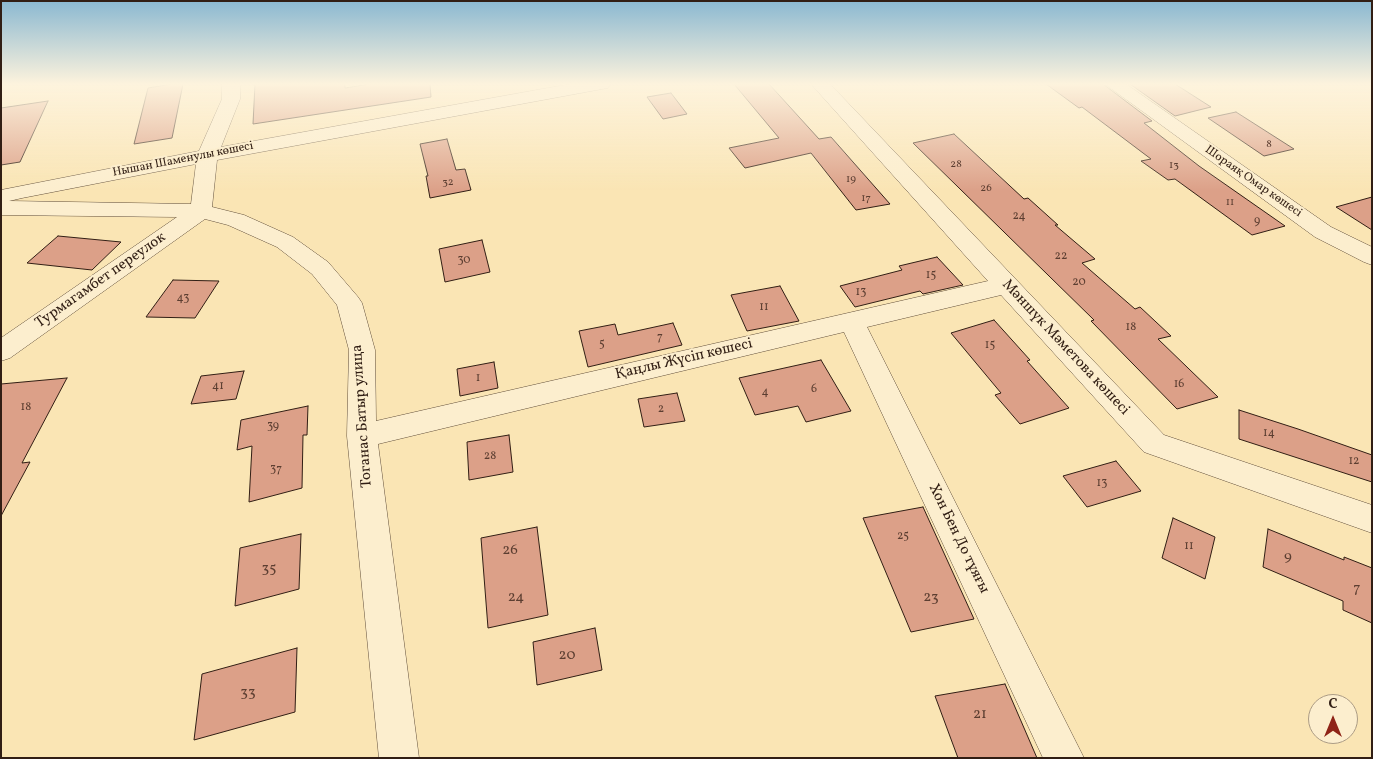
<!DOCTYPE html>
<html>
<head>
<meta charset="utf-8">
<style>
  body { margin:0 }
  #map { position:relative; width:1373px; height:759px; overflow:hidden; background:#fae5b4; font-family:Vollkorn,serif }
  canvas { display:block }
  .frame { position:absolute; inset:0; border:2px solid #311e14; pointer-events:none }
  .north { position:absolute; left:1308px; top:694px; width:50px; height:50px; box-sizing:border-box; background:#fceece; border:1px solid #ab9b84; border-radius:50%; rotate:0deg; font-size:14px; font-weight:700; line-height:20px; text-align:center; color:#311e14 }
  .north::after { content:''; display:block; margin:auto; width:18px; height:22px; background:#8f2418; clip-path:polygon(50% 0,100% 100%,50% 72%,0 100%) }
</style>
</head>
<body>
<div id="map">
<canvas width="1373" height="759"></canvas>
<div class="frame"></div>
<div class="north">С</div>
</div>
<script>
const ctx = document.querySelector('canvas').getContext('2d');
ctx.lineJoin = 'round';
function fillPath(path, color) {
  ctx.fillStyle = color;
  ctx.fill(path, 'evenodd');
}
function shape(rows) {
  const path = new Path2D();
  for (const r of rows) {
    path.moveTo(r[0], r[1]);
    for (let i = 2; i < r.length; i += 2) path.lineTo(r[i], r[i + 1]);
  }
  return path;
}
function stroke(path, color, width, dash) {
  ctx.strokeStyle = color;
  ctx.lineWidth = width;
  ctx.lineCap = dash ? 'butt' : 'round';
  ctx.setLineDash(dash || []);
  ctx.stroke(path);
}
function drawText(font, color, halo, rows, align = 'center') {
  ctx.font = font + ' Vollkorn,serif';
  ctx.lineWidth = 4;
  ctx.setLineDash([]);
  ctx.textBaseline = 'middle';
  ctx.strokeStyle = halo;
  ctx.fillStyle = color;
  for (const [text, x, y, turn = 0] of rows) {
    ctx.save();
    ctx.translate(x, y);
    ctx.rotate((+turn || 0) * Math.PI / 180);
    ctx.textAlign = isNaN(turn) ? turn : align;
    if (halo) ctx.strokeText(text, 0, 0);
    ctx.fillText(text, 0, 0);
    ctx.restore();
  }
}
const building = shape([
  [172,84,183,84,172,138,134,144,148,88,172,84],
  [255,84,345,84,345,88,370,84,430,84,431,97,253,124,255,84],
  [734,84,769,84,819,139,831,137,890,204,856,210,811,153,745,168,729,148,779,138,734,84],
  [1046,84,1103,84,1152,121,1144,123,1199,166,1285,226,1252,235,1175,179,1168,180,1141,161,1151,159,1082,107,1079,108,1046,84],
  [1130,84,1175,84,1211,107,1175,116,1130,84],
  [671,93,687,114,663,119,647,97,671,93],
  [48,101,20,162,1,165,1,108,48,101],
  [1236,112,1294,149,1264,156,1208,118,1236,112],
  [954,134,1024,199,1028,198,1058,225,1055,225,1095,259,1082,263,1135,309,1140,307,1171,336,1158,339,1218,397,1177,409,1091,321,1094,320,913,143,954,134],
  [447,139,456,170,465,169,471,190,430,198,426,176,428,176,420,144,447,139],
  [1372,197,1372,230,1336,207,1372,197],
  [58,236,121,242,92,270,27,263,58,236],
  [482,240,490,272,445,282,439,249,482,240],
  [937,257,963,285,923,294,920,291,855,307,840,286,902,270,899,266,937,257],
  [173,280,219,281,195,318,146,317,173,280],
  [780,286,799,321,747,331,731,295,780,286],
  [994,320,1030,360,1027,361,1069,408,1020,424,995,395,1001,393,951,333,994,320],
  [673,323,682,345,588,367,579,331,615,324,618,335,673,323],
  [821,360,851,411,806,422,798,406,755,415,739,378,821,360],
  [494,362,498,388,460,396,457,369,494,362],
  [244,371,236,399,191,404,201,376,244,371],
  [67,378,22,463,30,462,1,516,1,384,67,378],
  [677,393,685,421,644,427,638,399,677,393],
  [308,406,307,435,303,435,302,488,249,502,252,446,237,450,241,420,308,406],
  [1239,410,1298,429,1372,455,1372,482,1239,439,1239,410],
  [509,435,513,472,469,480,467,442,509,435],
  [1116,461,1141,491,1087,507,1063,476,1116,461],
  [923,507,974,619,911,632,863,518,923,507],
  [1173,518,1215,537,1205,579,1162,558,1173,518],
  [537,527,548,615,488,628,481,538,537,527],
  [1268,529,1344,560,1344,557,1372,568,1372,623,1343,610,1343,601,1263,567,1268,529],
  [301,534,299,589,235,606,240,548,301,534],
  [595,628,602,670,537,685,533,642,595,628],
  [297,648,295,712,194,740,202,674,297,648],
  [1005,684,1037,758,958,758,935,696,1005,684]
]);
const minor = shape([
  [222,84,240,84,240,99,221,147,570,84,611,84,608,88,602,89,217,160,212,207,244,215,293,237,328,262,358,297,362,303,375,350,376,421,988,281,811,84,830,84,1164,435,1372,505,1372,533,1144,452,1001,295,867,327,1084,758,1043,758,844,332,378,444,419,758,379,758,347,436,349,350,337,305,312,274,277,247,228,225,205,219,10,358,1,361,1,338,177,217,1,215,1,190,199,151,222,99,222,84],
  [196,164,191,204,9,201,22,198,196,164],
  [1105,84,1126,84,1331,227,1372,247,1372,265,1364,262,1315,237,1105,84]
]);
const farNumbernames = [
  ["8",1269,145],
  ["28",956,165],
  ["13",1174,166],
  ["19",851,180],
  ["32",448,183],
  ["26",986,189],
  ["17",866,199],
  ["11",1230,203]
];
const farStreetnames = [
  ["Нышан Шаменулы көшесі",183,160,-11],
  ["Шораяқ Омар көшесі",1253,182,35]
];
const numberNames = [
  ["24",1019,217],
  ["9",1257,222],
  ["22",1061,257],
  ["30",464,261],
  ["15",931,276],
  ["20",1079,283],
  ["13",861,293],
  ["43",183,299],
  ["11",764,308],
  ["18",1131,328],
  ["7",660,338],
  ["5",602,345],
  ["15",990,346],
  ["1",478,379],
  ["16",1179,385],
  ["41",218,387],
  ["6",814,390],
  ["4",765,393],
  ["18",26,408],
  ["2",661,410],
  ["39",273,427],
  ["14",1269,434],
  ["28",490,457],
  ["12",1354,462],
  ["37",276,470],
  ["13",1102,484],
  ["25",903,537],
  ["11",1189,547]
];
const streetNames = [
  ["Турмагамбет переулок",101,281,-35],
  ["Мәншүк Мәметова көшесі",1065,348,47],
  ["Қаңлы Жүсіп көшесі",684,360,-13],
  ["Тоганас Батыр улица",363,416,-94],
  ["Хон Бен До тұяғы",958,539,64]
];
const nearNumbernames = [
  ["26",510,551],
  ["9",1288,557],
  ["35",269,569],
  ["7",1357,589],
  ["24",516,598],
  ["23",931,598],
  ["20",567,656],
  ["33",248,693],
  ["21",980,715]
];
fillPath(building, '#dca088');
stroke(building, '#311e14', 1);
stroke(minor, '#63503c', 1);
fillPath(minor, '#fceece');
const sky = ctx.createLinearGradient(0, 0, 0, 191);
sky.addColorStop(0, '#8ab8d1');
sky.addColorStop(0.44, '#fdf3dd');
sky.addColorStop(1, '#fdf3dd00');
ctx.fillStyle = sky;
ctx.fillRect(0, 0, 1373, 191);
drawText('11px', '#5c3e31', null, farNumbernames);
drawText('12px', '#311e14', '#fceece', farStreetnames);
drawText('12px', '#5c3e31', null, numberNames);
drawText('15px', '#311e14', '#fceece', streetNames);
drawText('15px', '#5c3e31', null, nearNumbernames);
</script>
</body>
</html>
